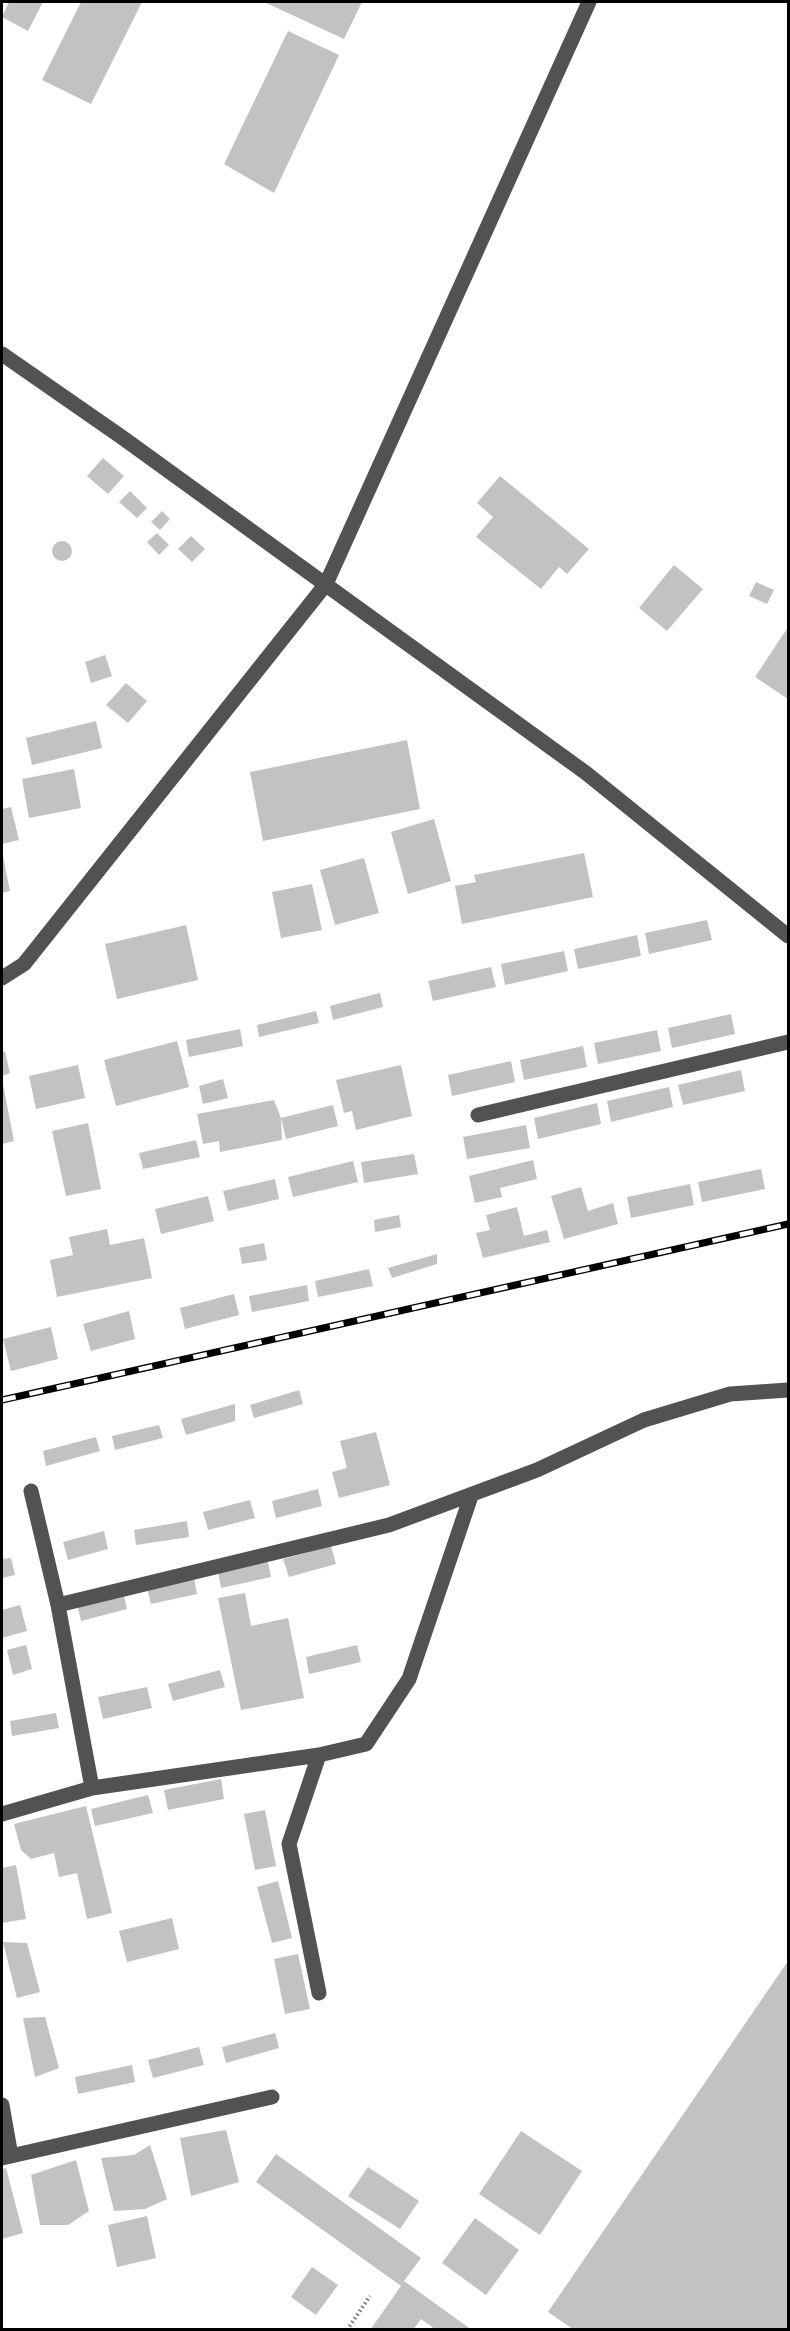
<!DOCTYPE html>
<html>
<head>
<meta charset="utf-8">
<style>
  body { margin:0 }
  #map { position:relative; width:790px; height:2331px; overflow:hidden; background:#fff; font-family:"Asap Condensed",sans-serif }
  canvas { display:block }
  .frame { position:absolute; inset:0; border:3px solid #000; pointer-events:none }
</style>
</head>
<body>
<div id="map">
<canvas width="790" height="2331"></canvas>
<div class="frame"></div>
</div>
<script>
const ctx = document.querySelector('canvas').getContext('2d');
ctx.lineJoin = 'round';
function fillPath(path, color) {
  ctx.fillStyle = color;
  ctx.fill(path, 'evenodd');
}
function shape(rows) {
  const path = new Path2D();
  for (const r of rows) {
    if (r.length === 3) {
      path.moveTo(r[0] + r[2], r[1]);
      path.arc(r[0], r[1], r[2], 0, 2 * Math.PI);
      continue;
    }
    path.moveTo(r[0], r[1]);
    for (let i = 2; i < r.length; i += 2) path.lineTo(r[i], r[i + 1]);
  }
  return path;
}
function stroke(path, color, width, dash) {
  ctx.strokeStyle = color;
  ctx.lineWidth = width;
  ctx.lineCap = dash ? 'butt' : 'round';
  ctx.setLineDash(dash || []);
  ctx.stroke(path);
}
const building = shape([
  [9,2,43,2,28,31,2,17],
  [81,2,142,2,91,104,42,80],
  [264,2,362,2,344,39],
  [288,31,339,55,274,193,224,164],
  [103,458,124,476,108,494,87,476],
  [500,476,589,549,567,574,559,567,541,589,476,537,493,517,477,503],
  [130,491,147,508,137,518,119,502],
  [162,511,170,519,160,530,151,522],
  [157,533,169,545,159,555,147,542],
  [191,536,205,549,192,562,178,549],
  [62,551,10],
  [674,565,703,589,667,631,639,608],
  [756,582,774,590,767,604,749,596],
  [788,627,788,699,755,677],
  [105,655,112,676,91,683,85,662],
  [126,683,147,701,128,723,106,705],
  [96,721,102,748,32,765,26,738],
  [407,740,420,809,263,841,250,772],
  [74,769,81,808,29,818,22,779],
  [11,807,19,840,2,844,2,809],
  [434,819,451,881,408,894,391,832],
  [2,851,10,891,2,893],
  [584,853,593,897,462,924,455,886,476,882,474,875],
  [364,858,379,913,335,925,320,870],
  [312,884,322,930,281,938,272,892],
  [707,920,712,940,649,954,645,933],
  [186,925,198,980,117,999,105,944],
  [637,935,641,956,578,969,574,949],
  [564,951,568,971,505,985,501,964],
  [491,967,496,987,433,1001,428,981],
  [380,993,383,1007,333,1020,330,1006],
  [316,1011,319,1023,259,1037,257,1025],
  [731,1014,735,1034,672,1048,668,1028],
  [240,1029,243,1046,189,1057,186,1040],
  [657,1030,661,1051,598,1064,594,1043],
  [177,1041,189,1087,116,1106,104,1060],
  [583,1046,587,1067,524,1080,520,1060],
  [5,1051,10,1073,2,1076,2,1052],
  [511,1061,515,1082,452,1096,448,1075],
  [78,1065,85,1098,36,1109,29,1076],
  [401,1065,412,1116,356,1130,352,1111,344,1113,336,1080],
  [741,1070,745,1091,683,1105,678,1085],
  [223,1079,228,1098,203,1104,199,1086],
  [3,1084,14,1141,2,1144,2,1084],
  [669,1087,673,1107,611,1122,607,1101],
  [274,1100,281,1118,333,1105,338,1126,286,1139,281,1118,282,1140,220,1152,219,1141,203,1144,197,1114],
  [597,1103,601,1124,538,1139,534,1118],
  [88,1123,101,1189,66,1196,52,1131],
  [526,1125,530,1148,467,1159,463,1137],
  [196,1140,200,1157,143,1169,139,1153],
  [414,1154,418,1174,364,1183,361,1162],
  [533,1160,537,1179,500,1188,502,1197,475,1203,469,1176],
  [353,1161,358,1182,293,1197,288,1177],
  [761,1169,765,1189,702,1202,698,1182],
  [275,1179,279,1199,228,1211,223,1191],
  [690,1184,694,1205,631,1218,627,1197],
  [581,1187,588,1211,613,1203,618,1224,564,1239,551,1196],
  [208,1196,214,1221,161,1234,155,1209],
  [517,1207,524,1236,547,1230,550,1242,483,1258,476,1233,490,1230,486,1215],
  [399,1215,401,1227,375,1232,374,1220],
  [107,1229,110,1245,144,1238,152,1278,57,1297,50,1260,73,1255,69,1237],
  [264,1243,267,1260,242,1264,239,1248],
  [437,1254,437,1264,392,1278,388,1268],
  [369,1269,373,1286,318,1297,315,1281],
  [307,1285,309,1301,252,1312,249,1296],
  [234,1294,239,1315,185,1329,180,1308],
  [129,1311,135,1339,91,1351,83,1324],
  [51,1327,58,1359,11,1371,3,1339],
  [299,1390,303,1404,254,1418,250,1405],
  [235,1404,235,1421,186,1435,181,1419],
  [159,1425,163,1438,115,1450,112,1436],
  [376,1432,390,1485,339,1498,332,1472,347,1468,340,1441],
  [96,1437,100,1451,46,1466,43,1451],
  [318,1489,322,1506,276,1518,272,1501],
  [250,1500,255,1518,208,1530,203,1512],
  [187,1521,189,1537,136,1545,134,1530],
  [104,1531,108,1549,68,1560,63,1542],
  [331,1546,336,1564,289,1577,283,1559],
  [11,1558,15,1575,2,1578,2,1559],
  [268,1562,271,1577,221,1588,218,1571],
  [194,1578,197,1594,151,1604,147,1588],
  [123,1592,127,1609,81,1621,77,1603],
  [245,1593,251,1626,288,1618,304,1698,241,1710,218,1598],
  [20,1605,27,1631,2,1638,2,1610],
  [26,1645,32,1669,13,1675,7,1650],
  [357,1645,361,1662,309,1674,306,1657],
  [220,1670,225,1687,173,1701,168,1684],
  [147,1687,152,1708,103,1719,98,1697],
  [56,1713,59,1728,12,1736,10,1721],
  [221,1779,224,1799,168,1810,164,1790],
  [148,1795,153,1813,95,1826,91,1809],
  [86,1806,112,1913,87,1919,77,1873,59,1877,54,1853,31,1859,21,1850,14,1824],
  [265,1810,276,1866,255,1870,244,1814],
  [16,1865,26,1919,2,1923,2,1868],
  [278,1881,292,1938,272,1943,257,1887],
  [172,1918,179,1949,127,1962,119,1931],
  [3,1942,27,1943,40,1992,17,1998],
  [298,1954,310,2009,285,2014,274,1959],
  [788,1961,788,2330,574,2330,548,2312],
  [45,2017,59,2068,35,2077,23,2018],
  [275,2033,279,2048,226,2063,222,2047],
  [199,2047,204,2065,153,2078,148,2060],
  [132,2065,135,2082,78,2094,75,2077],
  [226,2130,239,2182,191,2196,180,2138],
  [521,2131,582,2171,540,2235,479,2194],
  [150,2145,167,2199,145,2209,114,2211,101,2158,134,2155],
  [276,2154,421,2258,404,2281,472,2330,436,2330,421,2319,413,2330,370,2330,401,2286,256,2182],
  [76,2160,89,2211,68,2225,40,2225,31,2175],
  [368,2167,419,2201,400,2229,348,2196],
  [6,2168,23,2233,2,2239,2,2169],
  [147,2216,156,2258,117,2267,108,2225],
  [475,2218,519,2250,486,2295,442,2263],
  [312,2267,338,2285,316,2315,291,2297]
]);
const path = shape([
  [347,2330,370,2296]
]);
const minor = shape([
  [2,354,123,438,586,773,788,936],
  [2,978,24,964,326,584,589,2],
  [478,1115,788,1042],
  [31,1491,58,1605,92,1788],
  [58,1605,389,1525,537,1470,644,1420,730,1394,788,1390],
  [319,1755,289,1844,319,1993],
  [2,1814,92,1788,319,1755,366,1744,409,1679,471,1496],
  [2,2105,11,2156],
  [2,2158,272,2097]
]);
const rail = shape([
  [2,1400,788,1224]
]);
fillPath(building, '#c2c2c2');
stroke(path, '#747474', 4, [1.5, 3]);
stroke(minor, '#525252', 15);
stroke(rail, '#000', 7);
stroke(rail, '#fff', 4.5, [14]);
</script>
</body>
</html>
